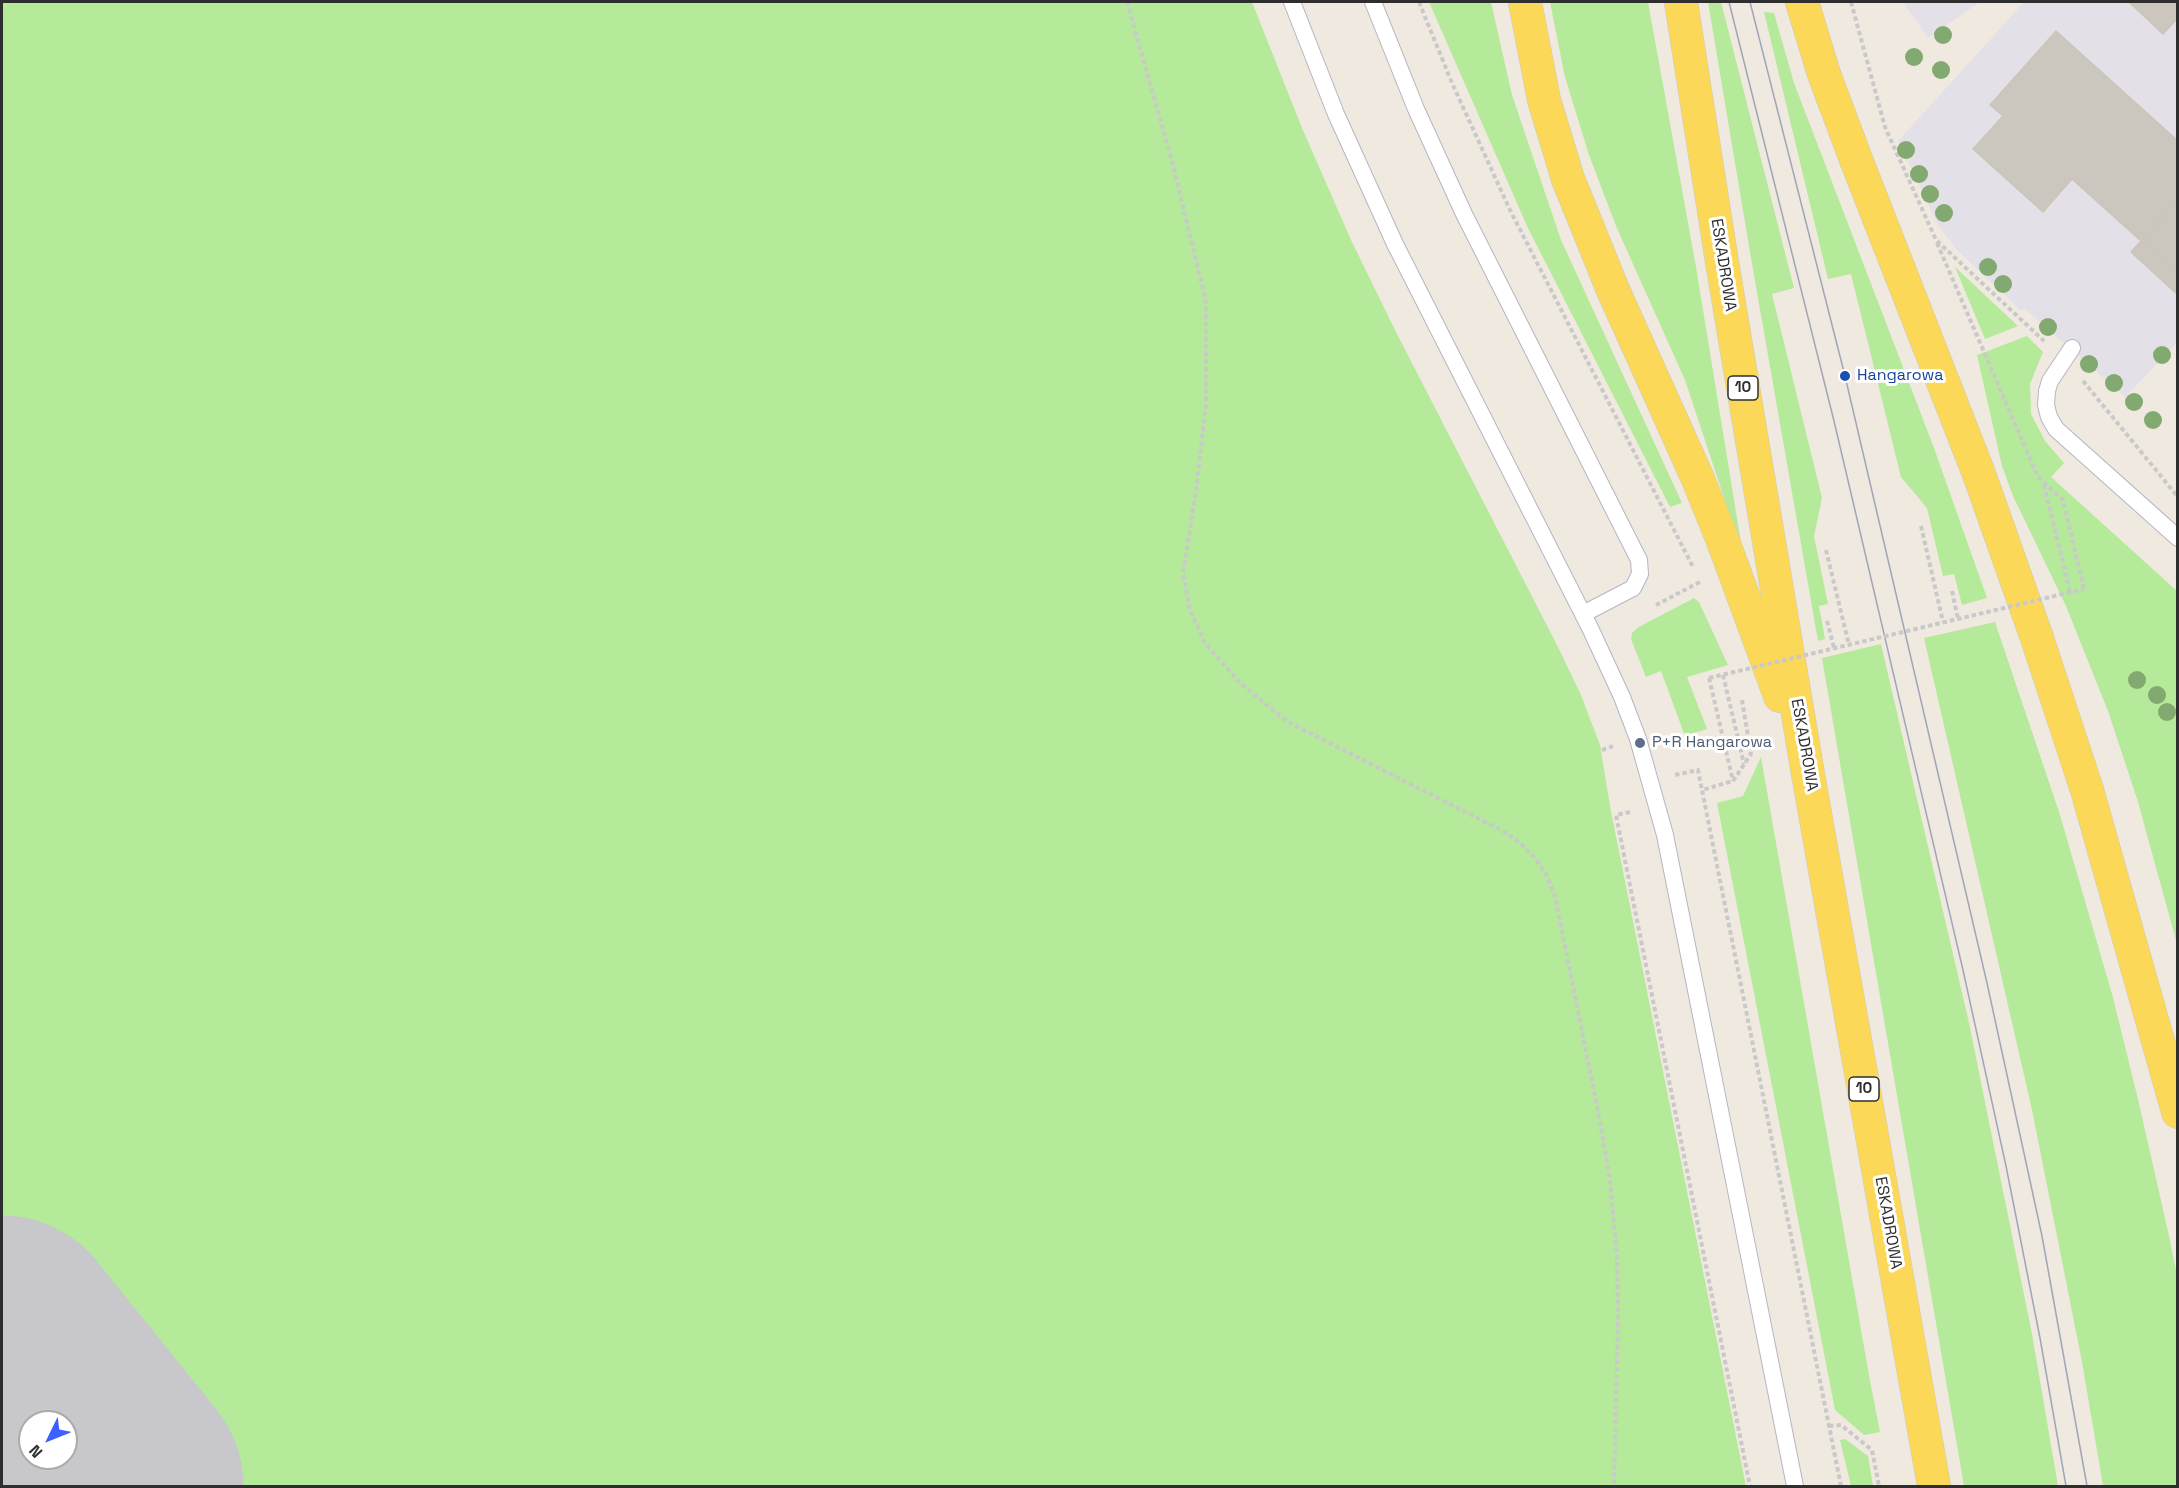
<!DOCTYPE html>
<html>
<head>
<meta charset="utf-8">
<style>
  body { margin:0 }
  #map { position:relative; width:2179px; height:1488px; overflow:hidden; background:#f0e9e0; font-family:"Space Grotesk",sans-serif }
  canvas { display:block }
  .frame { position:absolute; inset:0; border:3px solid #2e2e2e; pointer-events:none }
  .north { position:absolute; left:18px; top:1410px; width:60px; height:60px; box-sizing:border-box; background:#fff; border:2px solid #ababab; border-radius:50%; rotate:227deg; font-size:16px; font-weight:700; line-height:24px; text-align:center; color:#2e2e2e }
  .north::after { content:''; display:block; margin:auto; width:21px; height:27px; background:#3e60ff; clip-path:polygon(50% 0,100% 100%,50% 72%,0 100%) }
</style>
</head>
<body>
<div id="map">
<canvas width="2179" height="1488"></canvas>
<div class="frame"></div>
<div class="north">N</div>
</div>
<script>
const ctx = document.querySelector('canvas').getContext('2d');
ctx.lineJoin = 'round';
function fillPath(path, color) {
  ctx.fillStyle = color;
  ctx.fill(path, 'evenodd');
}
function shape(rows) {
  const path = new Path2D();
  for (const r of rows) {
    path.moveTo(r[0], r[1]);
    for (let i = 2; i < r.length; i += 2) path.lineTo(r[i], r[i + 1]);
  }
  return path;
}
function stroke(path, color, width, dash) {
  ctx.strokeStyle = color;
  ctx.lineWidth = width;
  ctx.lineCap = dash ? 'butt' : 'round';
  ctx.setLineDash(dash || []);
  ctx.stroke(path);
}
function drawText(font, color, halo, rows, align = 'center') {
  ctx.font = font + ' "Space Grotesk",sans-serif';
  ctx.lineWidth = 6;
  ctx.setLineDash([]);
  ctx.textBaseline = 'middle';
  ctx.strokeStyle = halo;
  ctx.fillStyle = color;
  for (const [text, x, y, turn = 0] of rows) {
    ctx.save();
    ctx.translate(x, y);
    ctx.rotate((+turn || 0) * Math.PI / 180);
    ctx.textAlign = isNaN(turn) ? turn : align;
    if (halo) ctx.strokeText(text, 0, 0);
    ctx.fillText(text, 0, 0);
    ctx.restore();
  }
}
const industrial = shape([
  [1903,2,1980,2,1928,38],
  [2024,2,2177,2,2177,343,2125,397,2024,308,2021,311,1959,252,1939,227,1898,141]
]);
const green = shape([
  [2,2,1252,2,1302,128,1351,240,1396,332,1558,647,1581,695,1600,745,1610,806,1746,1486,2,1486],
  [30,1422,66,1422,66,1458,30,1458],
  [1429,2,1491,2,1512,95,1561,240,1682,503,1670,507,1527,226],
  [1550,2,1648,2,1696,267,1743,555,1685,380,1616,226,1589,155,1565,77],
  [1708,2,1721,2,1794,288,1772,294,1822,498,1814,536,1828,604,1819,606,1825,639,1818,641,1751,258],
  [1764,12,1774,13,1794,83,1934,448,1987,598,1962,605,1954,574,1943,576,1927,508,1901,477,1851,274,1828,279],
  [1955,267,2018,326,1985,339],
  [2027,336,2043,352,2030,384,2031,414,2045,441,2064,463,2051,477,2177,591,2177,944,2138,802,2108,711,2066,606,2013,496,2002,466,1977,355],
  [1694,598,1699,602,1728,665,1687,677,1707,729,1685,736,1661,671,1646,677,1631,639,1632,633,1637,628],
  [1995,622,2060,815,2112,994,2138,1099,2169,1236,2178,1280,2177,1486,2103,1486,2082,1362,2032,1110,1924,638],
  [1881,644,1969,1023,2032,1334,2058,1486,1964,1486,1822,658],
  [1761,757,1870,1381,1880,1432,1864,1435,1835,1410,1717,803,1743,796],
  [1845,1439,1868,1456,1873,1486,1851,1486,1840,1440]
]);
const runway = shape([
  [2,1337,122,1486]
]);
const building = shape([
  [2129,2,2178,2,2178,18,2163,34,2129,2],
  [2056,31,2178,141,2178,200,2141,241,2072,179,2043,212,1973,149,2003,116,1990,105,2056,31],
  [2178,200,2178,274,2141,241,2178,200],
  [2141,241,2178,274,2178,295,2131,252,2141,241]
]);
const path = shape([
  [1127,2,1172,161,1206,302,1206,404,1196,490,1183,573,1190,610,1205,643,1241,684,1288,722,1501,830,1518,841,1535,858,1547,876,1555,896,1600,1122,1610,1180,1617,1256,1618,1319,1614,1486],
  [1419,2,1452,83,1510,210,1693,567],
  [1851,2,1885,127,1936,240,2044,341],
  [1937,243,2038,477,2063,500,2084,589],
  [2083,381,2178,497],
  [2044,485,2070,592],
  [1921,526,1943,622],
  [1826,550,1849,645],
  [1952,591,1958,619],
  [1656,605,1700,582],
  [1827,621,1834,648],
  [1723,675,1744,764],
  [1709,678,1733,781],
  [1742,700,1751,754,1733,781,1702,790,1841,1486],
  [1602,750,1613,746],
  [1675,775,1698,770,1702,790],
  [1630,812,1616,815,1750,1486],
  [1829,1426,1841,1425,1872,1450,1879,1486]
]);
const service = shape([
  [1292,2,1336,114,1395,244,1591,630,1622,697,1638,739,1665,835,1795,1486],
  [1373,2,1416,109,1464,214,1639,560,1640,574,1633,588,1583,614],
  [2072,348,2050,381,2047,391,2046,405,2049,417,2056,429,2178,538]
]);
const primary = shape([
  [1525,2,1544,100,1568,179,1613,290,1698,479,1723,541,1780,696],
  [1681,2,1722,262,1808,774,1934,1486],
  [1802,2,1824,74,1857,162,1979,474,2037,638,2087,790,2178,1112]
]);
const tram = shape([
  [1729,2,1834,421,1963,970,2006,1166,2040,1338,2066,1486],
  [1750,2,1845,376,1987,983,2042,1236,2087,1486]
]);
const pathBridge = shape([
  [1709,678,2084,589]
]);
const trees = [
  [1943,35],
  [1914,57],
  [1941,70],
  [1906,150],
  [1919,174],
  [1930,194],
  [1944,213],
  [1988,267],
  [2003,284],
  [2048,327],
  [2162,355],
  [2089,364],
  [2114,383],
  [2134,402],
  [2153,420],
  [2137,680],
  [2157,695],
  [2167,712]
];
const markers = [
  [1845,376,6,"#1a4fb4"],
  [1640,743,6,"#5c6f8a"]
];
const shields = [
  [1743,388,30],
  [1864,1089,30]
];
const shieldNames = [
  ["10",1743,388],
  ["10",1864,1089]
];
const streetNames = [
  ["ESKADROWA",1723,265,81],
  ["ESKADROWA",1804,745,80],
  ["ESKADROWA",1888,1223,80]
];
const transitNames = [
  ["Hangarowa",1857,376]
];
const serviceNames = [
  ["P+R Hangarowa",1652,743]
];
fillPath(industrial, '#e3e0e8');
fillPath(green, '#b4ea99');
stroke(runway, '#c8c7cc', 243);
fillPath(building, '#cbc7be');
stroke(building, '#ccc5b9', 1.5);
stroke(service, '#b4b6c2', 18);
stroke(primary, '#c9c9c9', 34);
stroke(path, '#c9c9c9', 4, [4.5, 3]);
stroke(service, '#fff', 16);
stroke(primary, '#fcd859', 33);
stroke(tram, '#a1a5b9', 1.5);
stroke(pathBridge, '#c9c9c9', 4, [4.5, 3]);
ctx.fillStyle = '#82a970';
for (const [x, y] of trees) {
  ctx.beginPath();
  ctx.arc(x, y, 9, 0, 2 * Math.PI);
  ctx.fill();
}
for (const [x, y, r, color] of markers) {
  const dot = new Path2D();
  dot.arc(x, y, r, 0, 2 * Math.PI);
  ctx.fillStyle = color;
  ctx.fill(dot);
  stroke(dot, '#fff', 2);
}
for (const [x, y, w] of shields) {
  const box = new Path2D();
  box.roundRect(x - w / 2, y - 12, w, 24, 4.5);
  ctx.fillStyle = '#fff';
  ctx.fill(box);
  stroke(box, '#2e2e2e', 1.5);
}
drawText('bold 15px', '#2e2e2e', null, shieldNames);
drawText('16px', '#2e2e2e', '#fff', streetNames);
drawText('16px', '#164399', '#fff', transitNames, 'left');
drawText('16px', '#4e5e75', '#fff', serviceNames, 'left');
</script>
</body>
</html>
